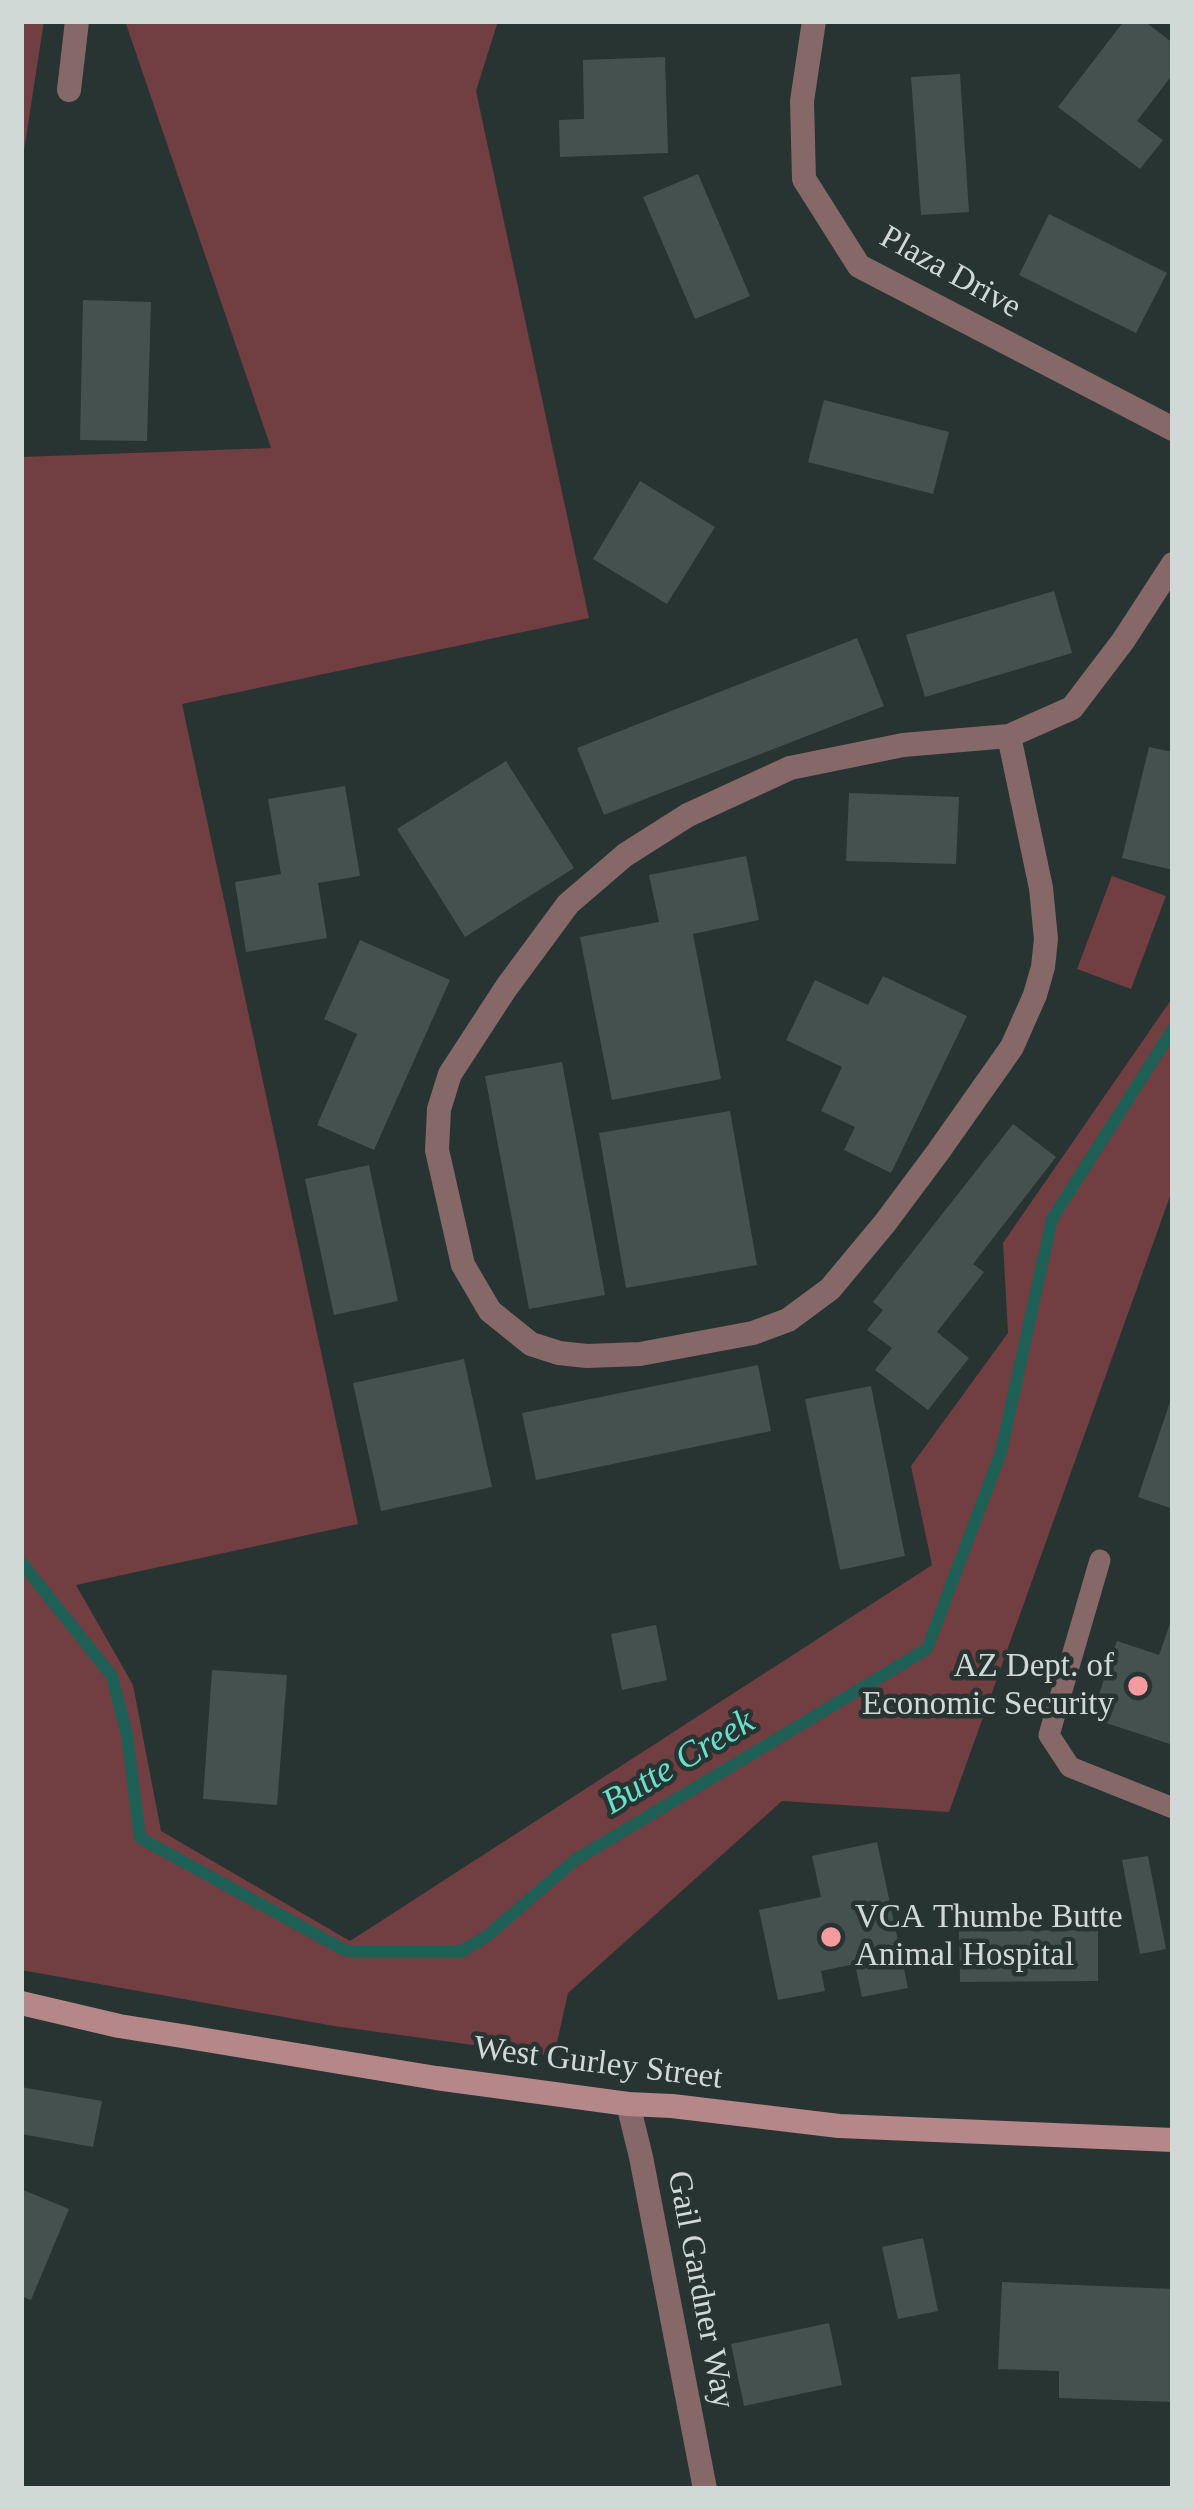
<!DOCTYPE html>
<style>
body{margin:0}
#map{position:relative;width:1194px;height:2510px;overflow:hidden;background:#283432;font-family:Georgia,serif}
canvas{display:block}
.frame{position:absolute;inset:0;border:24px solid #d1d9d7;pointer-events:none}
</style>
<div id="map">
<canvas width="1194" height="2510"></canvas>
<div class="frame"></div>
</div>
<script>
const g = document.querySelector('canvas').getContext('2d');
g.lineJoin = 'round';
function fill(path, color) { g.fillStyle = color; g.fill(path, 'evenodd'); }
function trace(path, color, width, dash) { g.strokeStyle = color; g.lineWidth = width; g.lineCap = dash ? 'butt' : 'round'; g.setLineDash(dash || []); g.stroke(path); }
function label(font, color, halo, rows, align = 'center') {
  g.font = font + ' Georgia,serif'; g.lineWidth = 9; g.setLineDash([]); g.textBaseline = 'middle'; g.strokeStyle = halo; g.fillStyle = color; for (const [text, x, y, turn = 0] of rows) {
    g.save(); g.translate(x, y); g.rotate((+turn || 0) * Math.PI / 180); g.textAlign = isNaN(turn) ? turn : align; if (halo) g.strokeText(text, 0, 0); g.fillText(text, 0, 0); g.restore();
  }
}
fill(new Path2D(`
 M21,21H44L21,170Z
 M125,21H498L476,91L589,618L182,704L358,1524L76,1585L133,1685L161,1831L350,1941L932,1565L911,1466L1008,1333L1003,1243L1173,997V1188L949,1812L782,1801L568,1993L554,2056L334,2026L21,1970V457L271,448Z
 M1112,876L1166,896L1131,989L1077,969Z`), '#713e41');
trace(new Path2D(`
 M21,1562L112,1676L127,1735L140,1838L346,1951H462L487,1936L575,1860L927,1649L1001,1452L1052,1219L1173,1029`), '#1f6056', 12);
fill(new Path2D(`
 M1124,21H1144L1173,43V74L1137,121L1163,140L1140,169L1058,107Z
 M665,57L668,153L560,157L559,120L584,119L583,60Z
 M960,74L969,212L921,215L911,77Z
 M698,174L750,296L695,319L643,197Z
 M1049,214L1167,273L1136,333L1019,275Z
 M83,300L151,302L147,441L80,440Z
 M824,400L949,432L933,494L808,462Z
 M640,481L715,527L667,604L593,559Z
 M1054,591L1072,653L925,697L906,635Z
 M857,638L884,706L604,815L577,748Z
 M1149,747L1173,752V870L1122,858Z
 M506,761L574,868L465,937L397,829Z
 M345,786L360,876L318,883L327,938L246,952L235,882L281,874L268,799Z
 M849,793L959,797L956,864L846,861Z
 M746,856L759,920L693,934L721,1079L612,1100L580,937L659,922L649,875Z
 M360,940L450,980L374,1150L317,1125L357,1034L324,1019Z
 M883,976L967,1016L891,1173L844,1150L855,1127L821,1111L842,1067L786,1040L815,980L868,1005Z
 M562,1062L605,1295L529,1309L485,1076Z
 M730,1111L757,1265L626,1288L599,1133Z
 M1013,1124L1056,1157L973,1264L984,1272L937,1332L969,1358L928,1410L875,1370L892,1348L867,1330L883,1310L873,1302Z
 M369,1165L398,1301L334,1315L305,1179Z
 M464,1359L492,1487L381,1511L353,1383Z
 M758,1365L771,1431L536,1480L522,1413Z
 M871,1386L905,1556L840,1570L805,1399Z
 M1172,1396H1173V1509L1138,1497Z
 M1173,1615V1745L1091,1718L1117,1641L1159,1655Z
 M656,1625L667,1680L622,1690L611,1634Z
 M212,1670L287,1675L277,1805L203,1799Z
 M877,1842L908,1988L862,1997L855,1964L821,1971L825,1991L778,2000L759,1910L821,1897L812,1856Z
 M1148,1856L1166,1949L1140,1954L1122,1860Z
 M1098,1930V1981L960,1982L959,1931Z
 M21,2087L102,2101L93,2147L21,2134Z
 M21,2189L69,2209L31,2300L21,2296Z
 M923,2238L938,2311L898,2319L882,2247Z
 M1002,2282L1173,2289V2402L1059,2398V2371L998,2369Z
 M829,2323L842,2385L744,2406L731,2344Z`), '#44514f');
trace(new Path2D(`
 M1100,1560L1049,1735L1070,1767L1173,1808`), '#866869', 21);
trace(new Path2D(`
 M814,21L802,101L804,179L859,266L1173,429
 M69,90L77,21
 M1009,736L1041,888L1046,939L1043,967L1035,995L1012,1047L938,1152L885,1223L830,1289L788,1320L753,1333L640,1354L587,1356L559,1353L531,1344L490,1311L463,1265L437,1150L439,1109L450,1074L506,988L568,904L625,855L688,815L790,768L903,745Z
 M1009,736L1072,708L1123,641L1173,564`), '#866869', 24);
trace(new Path2D(`
 M628,2104L641,2157L705,2489`), '#866869', 24);
trace(new Path2D(`
 M21,2003L119,2026L182,2036L436,2078L628,2104L672,2106L839,2126L1173,2140`), '#b58788', 24);
for (const [x, y, r, color] of [
 [1138,1686,12,"#f49b9f"],
 [831,1937,12,"#f49b9f"]
]) { const dot = new Path2D(); dot.arc(x, y, r, 0, 2 * Math.PI); g.fillStyle = color; g.fill(dot); trace(dot, '#283432', 4.5); }
label('33px', '#d1d9d7', '#283432', [
 ["Plaza Drive",950,273,29],
 ["West Gurley Street",598,2064,7],
 ["Gail Gardner Way",700,2290,79]
]);
label('33px', '#d1d9d7', '#283432', [
 ["AZ Dept. of",1114,1667],
 ["Economic Security",1114,1705],
 ["VCA Thumbe Butte",855,1918,"left"],
 ["Animal Hospital",855,1956,"left"]
], 'right');
label('italic 36px', '#67e1ce', '#283432', [
 ["Butte Creek",679,1763,-31]
]);
</script>
